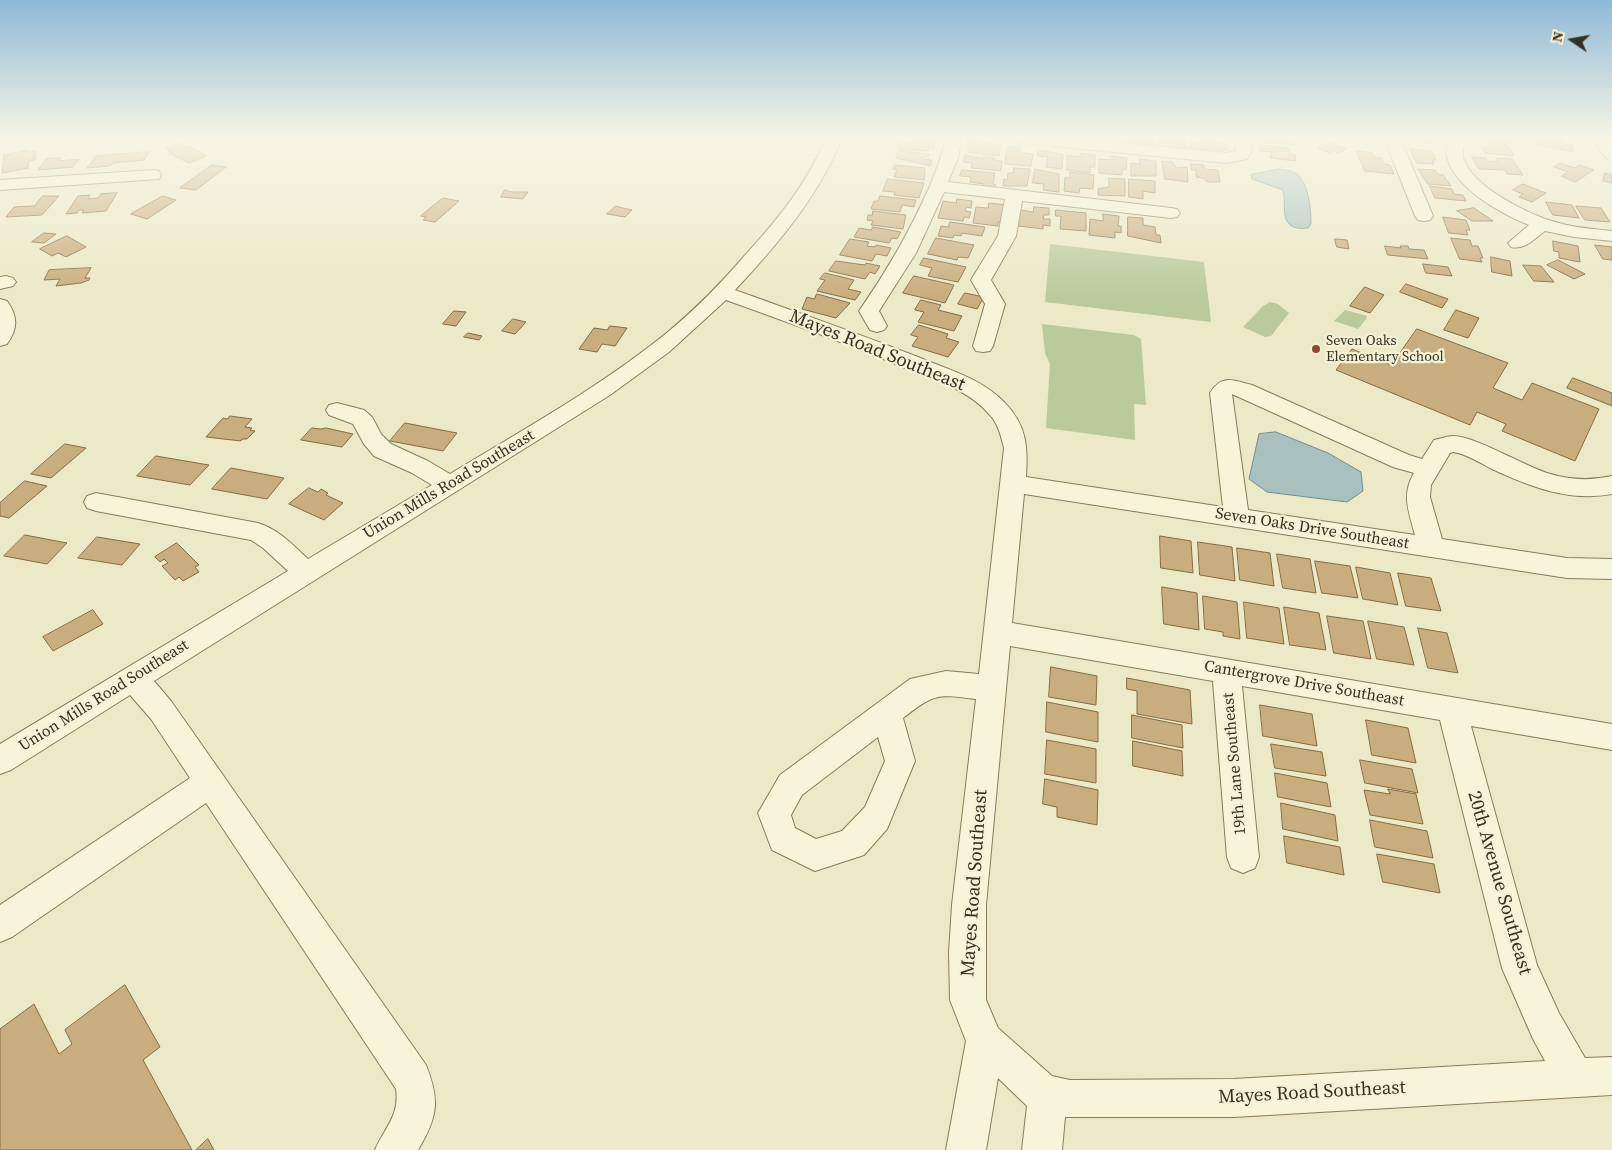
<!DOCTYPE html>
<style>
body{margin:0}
#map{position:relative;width:1612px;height:1150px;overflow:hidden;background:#ece9c6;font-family:"Source Serif 4",serif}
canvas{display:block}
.north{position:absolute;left:1547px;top:15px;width:50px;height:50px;-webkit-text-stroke:4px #f4f2d6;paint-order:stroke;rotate:282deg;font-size:14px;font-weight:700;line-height:20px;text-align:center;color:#383020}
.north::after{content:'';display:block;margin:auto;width:18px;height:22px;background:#383020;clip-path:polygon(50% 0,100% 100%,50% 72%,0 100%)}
</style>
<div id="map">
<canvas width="1612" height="1150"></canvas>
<div class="north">N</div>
</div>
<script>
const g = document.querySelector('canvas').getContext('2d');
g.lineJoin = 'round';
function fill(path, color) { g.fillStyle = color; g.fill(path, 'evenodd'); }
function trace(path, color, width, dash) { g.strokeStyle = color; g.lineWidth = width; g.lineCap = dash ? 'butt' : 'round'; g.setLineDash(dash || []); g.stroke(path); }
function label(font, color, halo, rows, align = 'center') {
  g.font = font + ' "Source Serif 4",serif'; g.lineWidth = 4.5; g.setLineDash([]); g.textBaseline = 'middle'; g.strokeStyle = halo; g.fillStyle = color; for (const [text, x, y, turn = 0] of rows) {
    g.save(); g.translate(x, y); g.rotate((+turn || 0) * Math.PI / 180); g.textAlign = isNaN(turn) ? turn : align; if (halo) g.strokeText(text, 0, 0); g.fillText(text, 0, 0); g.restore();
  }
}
fill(new Path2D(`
 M1050,244L1204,262L1211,322L1045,302Z
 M1270,302L1278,304L1289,313L1271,336L1265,337L1243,327L1263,306Z
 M1345,310L1367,316L1366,319L1358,329L1334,321Z
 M1042,324L1134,335L1141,339L1146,405L1134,404L1135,440L1046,428L1050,364L1045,353Z`), '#baca9b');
const water = new Path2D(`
 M1278,169C1284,170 1292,170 1297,174C1309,184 1311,210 1311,224L1308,228C1277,232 1287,206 1283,190L1252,179L1251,175Z
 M1276,432L1328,453L1361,472L1363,491L1347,502L1267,492L1249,479L1259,434Z`);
fill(water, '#a8c0be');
trace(water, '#6f8e8d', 1);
const building = new Path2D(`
 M1130,138H1149L1150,140H1154V146L1130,142Z
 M1158,138H1185L1187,149L1171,148V144L1159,143Z
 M1267,138H1293L1295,145L1265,142V139Z
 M1409,138H1428L1431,143L1410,141Z
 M1484,138H1511L1514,144L1486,141Z
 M1544,138H1561V143L1573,145V152L1537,144V139L1544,141Z
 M923,139L936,140L934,148L929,147L928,151L898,149L900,142L912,143V141L923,142Z
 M969,140L1001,145L999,156L968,152L969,148L973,149V146H967Z
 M1201,140L1227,143L1228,150L1222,149L1223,156L1191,152L1190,142L1201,143Z
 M1328,142L1346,149L1339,153L1333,151L1330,153L1318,148Z
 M179,143L192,148L206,156L189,163L169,153L172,152L166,149Z
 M1487,143L1508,145L1514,156L1485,153L1481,147H1490Z
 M1260,145L1289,148L1290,154H1295L1296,161L1270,158L1272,152L1261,151Z
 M1008,146L1020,147L1019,152L1033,154L1031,166L1005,164Z
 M1410,149L1432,151L1436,160H1432L1434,164L1417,163Z
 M1038,150L1063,154L1062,169L1046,167L1048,157L1038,156Z
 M27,151L26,153L36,151L35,160L29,161L28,168L2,173L4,155Z
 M899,151L929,154L928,157H923L922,159L932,160L930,166L896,158Z
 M1357,151L1373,153L1375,158H1381L1384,164L1390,165L1394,174L1365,171Z
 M149,152L144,160L113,163L110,166L87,168L96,156Z
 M1081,153L1095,155V167H1090V173L1067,170V155L1081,157Z
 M965,155L984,159V156L995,158L994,160L1002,161L1001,171L971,168L972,163L964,162Z
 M1112,156L1127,158L1126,170L1122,169V175L1099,173V159L1112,160Z
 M1472,157L1486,158L1488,161L1498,162L1496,158L1512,159L1523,175L1507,174L1505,170L1479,169Z
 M61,158L59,161L79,159L73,167L38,170L46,159Z
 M1139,159L1156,161V176H1131V163L1140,164Z
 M1162,161L1173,162L1176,168L1187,167L1188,182L1165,179Z
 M1561,163L1574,168L1580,165L1594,170L1575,182L1561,176L1568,172L1554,167Z
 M1191,164L1204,165V169L1218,170L1220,182H1208L1203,178L1196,177V170H1192Z
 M212,165L226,167L196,190L180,188Z
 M895,165L925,168L924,180L894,177L897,170L893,169Z
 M1014,168L1030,169L1027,186H1003L1004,179L1007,180L1008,173H1013Z
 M1035,169L1059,174V192L1043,190L1044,184L1033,183Z
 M1418,169L1435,170L1438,174L1443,175L1451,186L1428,184Z
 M962,170L995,173L993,184L996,185L995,188L983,187L984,184L970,182L971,177L960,176Z
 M1070,172L1094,175L1093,189L1080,188L1079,193L1064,191L1065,177L1070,178Z
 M1605,173L1612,175V183L1603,181Z
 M1109,178L1125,179V196L1098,195V189L1109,187Z
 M888,179L924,183L919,198L894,195L895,192L883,191Z
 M1129,179L1155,181V193L1143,191V199L1129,197Z
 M1523,184L1546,193L1532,202L1519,197L1523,194L1513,190Z
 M1430,186L1452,189L1454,194L1463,195L1466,201L1435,198Z
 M505,190L512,192H528L523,199L501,197Z
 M117,193L106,211L82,213L84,210H79L77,213L66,214L78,196L90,195L88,199L98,198L101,194Z
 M43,196H59L42,215L6,217L14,207L34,206Z
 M163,196L176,200L147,219L131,214Z
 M880,196L916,200L914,207L902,205L900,212L871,209L874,201H878Z
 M443,198L459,201L435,222L423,220L426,217L421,216Z
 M957,199L972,201L971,208L966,207L965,211L971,212L969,218L964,217L963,221L938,218L943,201L956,203Z
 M1546,202L1572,205L1579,218L1553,215Z
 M989,203L1006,205L1004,222H998V226L973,223L976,207L988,208Z
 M616,206L623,208L632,210L625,217L607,214Z
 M1576,206L1601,208L1610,222L1585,220Z
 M1034,207L1049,208V215H1044L1043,219H1050V226L1043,225V229L1018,226L1020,210L1033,212Z
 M1474,208L1493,221H1472L1457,211Z
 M1056,210L1086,213V231L1060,229L1061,216H1056Z
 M873,211L906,215L903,229L871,225L873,221L867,220L868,215H872Z
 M1103,214L1119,216L1118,226H1121V233L1115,232V238L1089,235L1090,219L1103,221Z
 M1128,217L1143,218V225L1155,227L1156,235H1160L1161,243L1128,236Z
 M1443,217L1466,220L1470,230H1466L1468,235L1449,233Z
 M950,222L985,227L982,236L962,233L961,236L954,235L953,238L938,236L941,226L948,227Z
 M873,227L901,232L897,239L892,238L889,243L854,237L859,228L871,230Z
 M44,233L56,234L44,243L32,242Z
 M67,236L86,247L66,257L58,253L52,256L40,249Z
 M936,238L974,245L968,258L958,257L957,260L928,254Z
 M1451,238L1470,240L1472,246H1478L1483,258H1480L1482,262L1460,259Z
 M850,239L869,242L867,246L875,247L876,245L891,248L887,256L876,254L872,261L840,255Z
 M1335,239L1347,240L1349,249L1337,247Z
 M1553,241L1578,246L1580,262L1559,258V252L1554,251Z
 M1595,245L1612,247V260L1603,259Z
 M1385,246L1401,248L1400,246H1408L1409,249L1424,250L1428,259L1388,255Z
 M1491,257L1510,261L1512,276L1492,272Z
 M924,258L966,267L958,282L928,276L932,268L920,265Z
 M1558,260L1585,274L1574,279L1547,265Z
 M836,261L865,265L866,263L880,266L875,274L870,272L865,279L829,271Z
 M1423,264L1448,267L1452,276L1426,273Z
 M1523,265L1541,266L1554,282L1534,281Z
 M91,268L85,278H90L89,280L81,283L56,286L60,279L44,280L49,270Z
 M825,273L854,280L848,289L861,292L855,300L817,291L825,280L820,279Z
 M914,276L954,285L945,303L903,293Z
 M1406,284L1448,299L1442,308L1400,292Z
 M1365,287L1384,295L1370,313L1350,306Z
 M965,293L984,297L977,309L958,304Z
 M817,294L850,303L836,318L802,309L807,297L814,299Z
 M921,300L941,305L938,310L962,316L954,331L918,322L924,312L915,310Z
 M1456,310L1479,318L1468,338L1444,330Z
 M454,311L466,312L456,326L443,324Z
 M513,319L526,322L515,334L502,331Z
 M919,325L948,334L946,338L959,342L948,357L912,346L918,337L911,335Z
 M610,326L627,328L615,346L602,344L597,352L579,349L594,328L607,330Z
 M1417,329L1508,363L1493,388L1522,400L1532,383L1599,409L1575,461L1502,431L1506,424L1477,412L1470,425L1336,370L1352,349L1391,365Z
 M468,333L482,336L479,340L464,337Z
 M1573,378L1612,393V406L1567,388Z
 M230,416L252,419L245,427L252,428L250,430L255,431L247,439H242L241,441L206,437L223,418L227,419Z
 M405,423L457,433L443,451L390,441Z
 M312,428L321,429L326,428L353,434L342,447L301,440Z
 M65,444L86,448L51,478L31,474Z
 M156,456L209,465L190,485L137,476Z
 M231,468L284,478L267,499L212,489Z
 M25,481L47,486L9,518L0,516V503Z
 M309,488L318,492L321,489L328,493L326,495L343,503L324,520L289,504Z
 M25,535L67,543L47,564L4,556Z
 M1160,536L1191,541L1193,573L1161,568Z
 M97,537L140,544L122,565L78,558Z
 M1198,542L1232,547L1235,581L1200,575Z
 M177,543L199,565L195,567L199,572L183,581L179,577L175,580L162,566L168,563L164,559L160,562L155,557Z
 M1237,548L1270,553L1274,586L1240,580Z
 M1277,554L1310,559L1316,593L1283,588Z
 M1315,561L1350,566L1358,598L1322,593Z
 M1356,567L1390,573L1398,605L1363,599Z
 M1398,573L1431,578L1441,611L1406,606Z
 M1162,587L1197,593L1199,630L1164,624Z
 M1203,596L1237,602L1240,639L1223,636V632L1205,629Z
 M1244,602L1279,608L1284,644L1247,638Z
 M1284,607L1319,613L1326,650L1290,645Z
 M93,610L103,624L53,651L43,637Z
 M1327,616L1363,621L1371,659L1334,653Z
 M1368,621L1404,627L1414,665L1377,659Z
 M1418,628L1447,633L1458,673L1428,668Z
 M1051,667L1097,676L1096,705L1049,697Z
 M1127,678L1190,690L1192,724L1137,714V691L1127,689Z
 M1047,702L1098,712V742L1046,732Z
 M1260,705L1312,714L1317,746L1263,736Z
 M1132,715L1182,725L1183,748L1132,738Z
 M1366,720L1408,728L1416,763L1372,755Z
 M1047,740L1096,749V783L1045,774Z
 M1133,741L1182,751L1183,776L1133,766Z
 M1271,744L1322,752L1326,776L1275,768Z
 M1360,760L1412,769L1418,793L1365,783Z
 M1275,773L1327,783L1331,807L1278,797Z
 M1045,779L1098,790L1097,825L1057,817V807L1043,804Z
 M1388,789L1416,794L1423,824L1370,815L1364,790L1390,794Z
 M1281,803L1335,815L1338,841L1283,829Z
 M1370,820L1427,831L1433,858L1375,847Z
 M1284,836L1340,847L1344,875L1287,863Z
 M1377,854L1434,864L1440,893L1383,882Z
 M125,985L160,1047L143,1060L192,1150H0V1029L34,1004L59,1054L72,1044L65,1030Z
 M208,1139L214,1150H196Z`);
fill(building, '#c8ad7e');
trace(building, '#856b44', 1);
const minor = new Path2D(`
 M826,138H842C819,196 777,245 735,290C796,312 857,333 918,357C947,369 983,379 1005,403C1027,426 1028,447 1026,477L1223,507L1210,393C1222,374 1232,380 1252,385L1409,455L1422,459L1434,440C1440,439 1447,436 1453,436C1475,436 1522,465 1547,473C1569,480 1589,481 1612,476V494C1569,502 1531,487 1492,469C1480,463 1467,454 1453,452L1450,453L1431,485L1430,497L1442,539L1567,558L1612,559V579L1567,578L1024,494L1012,623L1612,724V750L1471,726L1537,965L1559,1013L1585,1058L1612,1057V1095L1234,1117H1065L1062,1150H1022L1027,1106L998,1078L986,1150H946L966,1041L950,1000L949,953L952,905L976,699C937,694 935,693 903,718L915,761L887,829L864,855L815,871L772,850L758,813L780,775L910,679L946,671L979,674L1004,448C1001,436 998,423 989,414C968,389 932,379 903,367C845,343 785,321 726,300L669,352L610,395L154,681L171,701L426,1065C440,1100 438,1117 418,1150H375C385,1127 400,1115 396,1089L206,803L12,937L0,942V905L190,778L151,719L130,695L11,770L0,774V744L288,571L263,548L251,540L96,511L87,508L84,502L87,496L96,493L258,523C278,529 293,545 308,559L432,485L412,473L374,456L364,444L353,424L329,415L326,410L329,405L337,403L364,410L372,417L381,434L391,444L428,461L450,474C524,429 602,386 669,331C698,307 723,281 747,253C779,218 808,182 826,138ZM1232,394L1393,467L1414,473C1401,495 1409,512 1415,535L1248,510ZM1010,646L1213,681L1227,857L1231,868L1243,873L1255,868L1259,857L1242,686L1440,720L1502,968L1533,1039L1545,1061L1234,1079L1070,1080L1052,1076L998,1028L986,1000V905ZM878,737L885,761L865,807L842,831L816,839L795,828L791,815L802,795Z
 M945,138H961L958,158L948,182L1171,208L1177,209L1180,213L1177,217L1171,218L1022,201L1016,236L991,280L1005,304L993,346L990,351L983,352L976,351L973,346L985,304L971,280L998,236L1005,199L944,192L916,253L879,311L887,326L884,330L877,332L870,330L859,311C887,271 910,231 930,186C936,170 943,155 945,138Z
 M1013,138H1070L1227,153L1236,151L1234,138H1250L1252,151L1247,159L1227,163L1021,143L1015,141Z
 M1384,138H1400L1433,216L1430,220L1424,221L1418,220L1415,216Z
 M1449,138H1465C1464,144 1462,151 1463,157C1471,187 1531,216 1559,223C1576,228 1594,229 1612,231V241L1574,237L1545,231C1534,239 1525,250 1511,247L1508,243L1529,225C1502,214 1455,189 1447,157C1445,151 1448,144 1449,138Z
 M1591,138H1607L1612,144V160L1606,158Z
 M153,170L159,171L161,175L159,179L0,190V180Z
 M6,276L13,278L16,282L13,286L0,289V277Z
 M0,299L7,301C18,316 18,329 7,344L0,346Z`);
trace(minor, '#877c5d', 2);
fill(minor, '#f7f5d9');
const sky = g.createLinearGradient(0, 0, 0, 299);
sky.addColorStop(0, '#8eb9d7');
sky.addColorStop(0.46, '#f6f5e5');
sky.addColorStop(1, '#f6f5e500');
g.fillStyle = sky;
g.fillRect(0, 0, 1612, 299);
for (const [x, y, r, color] of [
 [1316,349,5,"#924430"]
]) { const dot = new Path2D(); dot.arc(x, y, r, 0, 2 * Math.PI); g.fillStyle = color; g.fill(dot); trace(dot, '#f4f2d6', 2); }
label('14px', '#383020', '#f4f2d6', [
 ["Seven Oaks",1326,341],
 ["Elementary School",1326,357]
], 'left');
label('16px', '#383020', '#f4f2d6', [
 ["Union Mills Road Southeast",449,485,-31],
 ["Seven Oaks Drive Southeast",1312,529,9],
 ["Cantergrove Drive Southeast",1304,684,10],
 ["Union Mills Road Southeast",104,696,-32],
 ["19th Lane Southeast",1235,764,-95]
]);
label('19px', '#383020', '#f4f2d6', [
 ["Mayes Road Southeast",877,351,22],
 ["Mayes Road Southeast",975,883,-86],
 ["20th Avenue Southeast",1499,883,74],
 ["Mayes Road Southeast",1312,1093,-3]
]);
</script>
